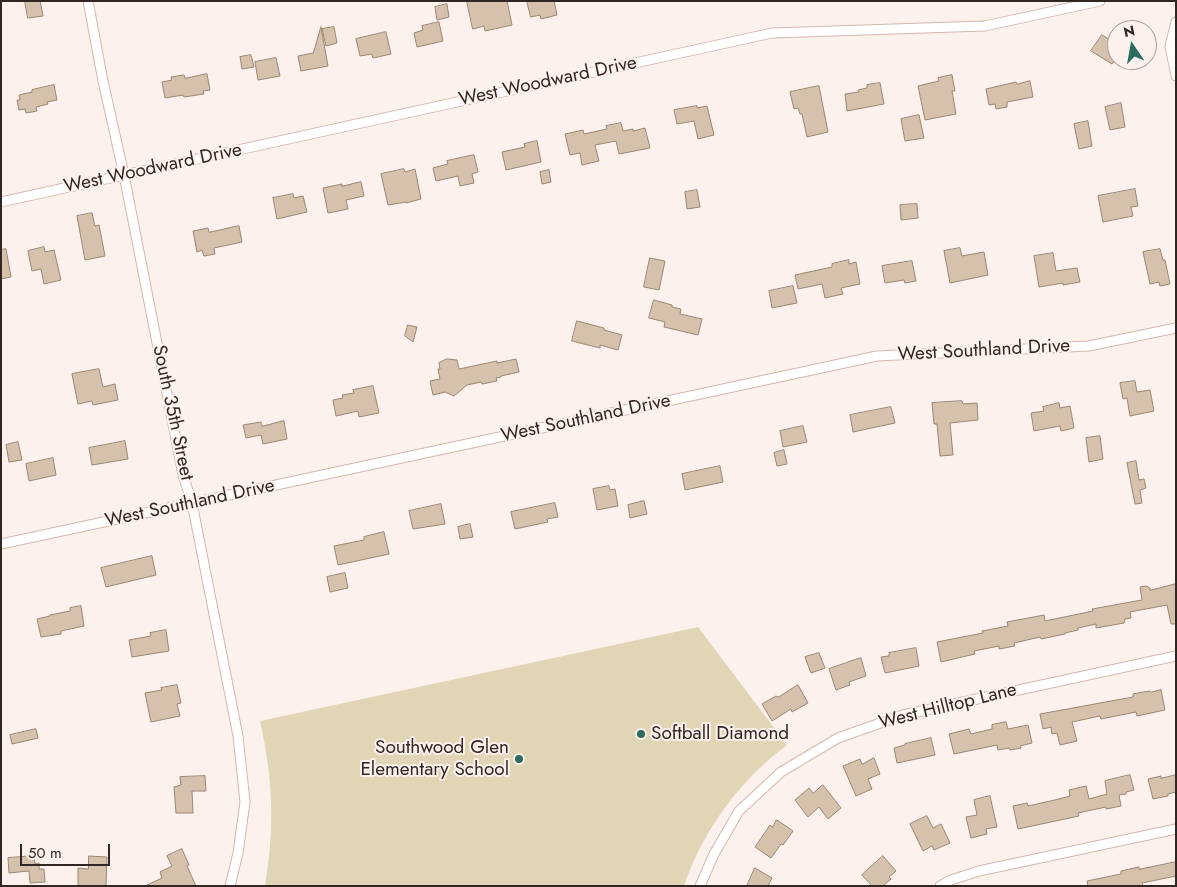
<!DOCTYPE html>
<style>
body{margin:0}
#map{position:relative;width:1177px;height:887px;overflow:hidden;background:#fdf1ed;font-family:Jost,sans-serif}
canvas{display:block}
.frame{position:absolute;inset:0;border:2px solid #312622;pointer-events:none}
.north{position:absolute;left:1107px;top:20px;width:50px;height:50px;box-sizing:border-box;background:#fdf1ed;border:1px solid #aba09c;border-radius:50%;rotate:348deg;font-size:14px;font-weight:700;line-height:20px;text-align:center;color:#312622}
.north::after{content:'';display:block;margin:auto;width:18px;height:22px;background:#2a6c5d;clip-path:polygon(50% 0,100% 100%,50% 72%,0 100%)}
.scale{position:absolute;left:20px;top:844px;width:90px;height:22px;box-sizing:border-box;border:2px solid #312622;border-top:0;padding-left:6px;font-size:15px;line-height:18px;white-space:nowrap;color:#312622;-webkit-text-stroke:4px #fdf1ed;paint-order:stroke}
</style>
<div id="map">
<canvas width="1177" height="887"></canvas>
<div class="frame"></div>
<div class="north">N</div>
<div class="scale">50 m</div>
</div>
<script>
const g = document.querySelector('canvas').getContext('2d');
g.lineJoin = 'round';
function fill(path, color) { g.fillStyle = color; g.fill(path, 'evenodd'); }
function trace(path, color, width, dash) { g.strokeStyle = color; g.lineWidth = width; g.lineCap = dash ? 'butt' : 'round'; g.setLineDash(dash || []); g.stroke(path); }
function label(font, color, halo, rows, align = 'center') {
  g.font = font + ' Jost,sans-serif'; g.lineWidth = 4; g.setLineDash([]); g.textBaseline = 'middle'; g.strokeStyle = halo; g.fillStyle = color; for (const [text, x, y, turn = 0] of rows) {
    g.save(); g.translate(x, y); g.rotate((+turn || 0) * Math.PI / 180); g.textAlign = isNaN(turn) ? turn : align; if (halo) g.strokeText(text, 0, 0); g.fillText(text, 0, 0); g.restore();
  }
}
fill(new Path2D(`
 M698,627L787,745C740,780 703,830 684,886H265C275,826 273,780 260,721Z`), '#e0d5b5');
const building = new Path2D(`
 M25,1H40L43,16L28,18Z
 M467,1H507L512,25L485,31L484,26L473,29Z
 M527,1H554L557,15L541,19L540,15L531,17Z
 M447,4L449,17L437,20L435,7Z
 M439,22L443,41L417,47L414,33L423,30L422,26Z
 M321,27L328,66L301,71L298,56L313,53Z
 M334,27L337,43L326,46L322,29Z
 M386,32L391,54L373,58L372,54L360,56L356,39Z
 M1102,35L1117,44V57L1112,64L1091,51Z
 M251,55L254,67L242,69L240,57Z
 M276,58L280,76L258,80L255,62Z
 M207,74L210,90L203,91L204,94L184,97L183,95L165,98L162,82L172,80L171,77L184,75L185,78Z
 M952,75L955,91H952L956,114L925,120L918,86L939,81L938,78Z
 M1030,81L1033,97L1007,102V107L996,109L995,104L989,105L986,89L1016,82L1017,84Z
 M880,83L884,104L847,111L845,94L859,92L858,90L867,88V85Z
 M54,85L57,100L47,102L48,104L36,107L37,111L26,113L25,109L19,110L17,100H20L19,95L32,92V90Z
 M819,86L828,132L807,137L802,114H800L798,108L794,109L790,92Z
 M1121,103L1125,127L1110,130L1105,107Z
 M697,106V108L707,106L714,135L698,139L694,121L677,124L674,110Z
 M919,115L924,138L905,141L901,119Z
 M1088,121L1092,146L1079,149L1074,124Z
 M621,123L623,131L633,129V131L645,128L650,148L619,154L616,141L595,145L599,161L582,165L580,153L570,155L565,134L583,130L584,134L607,129L606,126Z
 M537,141L541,162L506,170L502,152L525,147L524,144Z
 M474,155L478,172L472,174L474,183L460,186L458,176L436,181L433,168L448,164L447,161Z
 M404,169L405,172L415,169L421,199L406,203V202L388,205L381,174Z
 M549,170L551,182L542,184L540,172Z
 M361,182L364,196L346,200L348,209L328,213L323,188L342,184V186Z
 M1135,189L1138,206L1131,207L1133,216L1103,222L1098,196Z
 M697,190L700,207L687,209L685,192Z
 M293,194L294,198L303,196L307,212L277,219L273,198Z
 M917,204L918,218L901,220L900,205Z
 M92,213L95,226L99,225L105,256L85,260L77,216Z
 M239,226L242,242L214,248L215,254L204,256L202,250L197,252L193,231L208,228L209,232Z
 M44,247L45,252L54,250L61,280L44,284L41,269L32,271L28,251Z
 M960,248L962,256L984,252L988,275L950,283L944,251Z
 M6,249L11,277L1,279V250Z
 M1160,249L1163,260H1165L1170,284L1160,286L1159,282L1150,284L1143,252Z
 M1053,253L1056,271L1077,268L1080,282L1063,285V283L1039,287L1034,256Z
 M650,258L665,261L659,290L644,287Z
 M849,260V264L856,262L860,284L841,288L843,294L825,298L822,284L798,289L795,275L832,267V264Z
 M912,261L916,281L905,283L904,280L885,283L882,266Z
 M793,286L797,303L772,308L769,291Z
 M654,300L672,305V307L681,309L680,314L702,319L698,335L664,327L665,322L649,318Z
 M577,321L604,328V330L622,335L618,350L600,345V348L572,341Z
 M408,325L417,327L413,342L405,336Z
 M447,359L457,360L459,369L497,361V363L516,359L519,372L501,376V377L496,378L497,381L482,384L481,382L467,385L454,396L445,392L433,395L430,381L440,379L438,369H440L439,363Z
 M99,369L103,387L115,384L118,400L93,405L92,401L78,404L72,374Z
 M1135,381L1137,392L1150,390L1154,411L1130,416L1127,398L1123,399L1120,383Z
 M373,386L379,413L359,417L358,411L336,416L333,400L343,398L342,395L354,393L353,390Z
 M962,401L963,404L977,403L978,420L950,423L953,455L940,456L937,424H934L932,403Z
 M1059,403L1060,408L1070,406L1074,428L1061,431L1060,426L1034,431L1031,413L1044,411L1043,407Z
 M891,407L895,423L853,432L850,415Z
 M284,421L287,439L263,444L261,435L246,438L243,425L261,422L262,426Z
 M803,426L807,442L783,447L780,431Z
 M1100,436L1103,459L1089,462L1086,438Z
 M125,441L128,459L92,465L89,448Z
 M18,442L22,460L9,462L6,445Z
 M784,450L787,464L777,466L774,453Z
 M53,458L56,475L29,481L26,464Z
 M1136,461L1139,480L1144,479L1146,488L1140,490L1142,503L1135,504L1127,463Z
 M720,466L723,482L685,490L682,474Z
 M609,486L610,490L615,489L618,506L597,510L593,489Z
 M644,501L647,514L630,518L628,505Z
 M555,503L558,517L547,519L548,522L515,529L511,512Z
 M441,504L445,524L413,529L409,511Z
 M470,524L473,537L460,539L458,527Z
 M384,532L389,554L338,565L334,546L364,540V537Z
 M152,556L156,575L106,587L101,568Z
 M345,573L348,588L330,592L327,577Z
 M1176,584V624H1171L1167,605L1130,612L1131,618L1125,619L1124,623L1096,628V624L1078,628V630L1065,633V634L1041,639L1040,637L1014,643L1015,646L999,649V646L974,651L975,654L941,662L937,642L983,633L982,631L1008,626L1007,622L1044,615L1045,621L1093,611L1092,609L1142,600L1140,587L1146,586L1150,588V590Z
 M81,606L84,626L61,631V634L41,637L37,619L50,616V615L70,611V608Z
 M166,630L169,651L132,657L129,640L151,636L150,633Z
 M916,648L919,666L885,673L881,657L889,656V653Z
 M819,653L825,668L811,673L805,657Z
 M861,658L866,676L849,682L850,685L836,690L829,669Z
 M177,685L181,703L177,704L180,716L151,722L145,693L162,690L161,688Z
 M798,685L808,703L792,712L791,709L772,721L762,704L776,696L778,697Z
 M1161,690L1165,710L1137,716L1136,712L1101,719L1100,716L1072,722L1077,741L1060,745L1057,733L1052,734L1051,727L1043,729L1040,714L1133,697V694L1143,692L1150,691L1151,692Z
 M1006,722L1008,729L1028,725L1032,743L1020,746L1021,748L1010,750L1009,748L998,750L997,745L954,754L949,734L969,729L971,734L992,729V725Z
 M36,729L38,738L12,744L10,735Z
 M931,738L935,755L897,763L894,748L905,745V744Z
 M874,758L880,774L868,779L872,789L856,796L843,766L860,759L862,764Z
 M1130,775L1134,790L1126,792V794L1119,795L1121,806L1106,809V807L1078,813L1079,816L1018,829L1013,806L1027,803L1028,806L1059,799L1070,796L1069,790L1086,786L1089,799L1107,794L1105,781Z
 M1176,775V792L1168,794V796L1153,799L1148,779L1161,776V778Z
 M205,776L206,791H192L193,813H176L174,787L181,785L180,777Z
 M823,785L841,808L828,819L819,807L808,817L795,800L809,788L813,793Z
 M990,796L997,827L986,829L987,834L971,838L966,817L977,815L974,800Z
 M927,816L933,828L941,824L950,843L934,850L932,846L923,851L910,824Z
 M777,820L793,831L783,845L781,844L771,858L755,847L770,825L772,827Z
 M182,849L189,865L187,866L196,886H145L162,878L160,872L172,866L167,856Z
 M34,856L35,864L39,863V869H44L45,882L30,883L29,871L9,873L8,858Z
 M89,856L107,857L106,886H78V868L88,869Z
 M883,856L896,871L889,877L891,879L883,886H872L862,875Z
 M1176,862V876L1142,883L1143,886H1088L1087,881L1121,874V871L1139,867V869Z
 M755,868L772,878L768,886H747Z`);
fill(building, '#d6c1ad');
trace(building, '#9a8673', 1);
const minor = new Path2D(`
 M88,1L103,81L124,175L183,475L192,503L238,736L245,802L238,853L230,886
 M1176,22L1170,46L1176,76
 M1,202L772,33L985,26L1100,1
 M1,544L877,356L1089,346L1176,328
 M700,886L714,854L739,811L781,772L838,738L903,715L1176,656
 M940,886L951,880L979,871L1176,829`);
trace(minor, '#d4b7ae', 11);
trace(minor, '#fff', 9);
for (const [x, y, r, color] of [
 [641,734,5,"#2a6c5d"],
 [519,759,5,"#2a6c5d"]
]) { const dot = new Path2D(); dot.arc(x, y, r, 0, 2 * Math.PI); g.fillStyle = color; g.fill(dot); trace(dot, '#fdf1ed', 2); }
label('19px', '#312622', '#fdf1ed', [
 ["West Woodward Drive",548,82,-12],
 ["West Woodward Drive",153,169,-12],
 ["West Southland Drive",984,351,-3],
 ["South 35th Street",172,413,78],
 ["West Southland Drive",586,419,-12],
 ["West Southland Drive",190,504,-12],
 ["West Hilltop Lane",948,707,-14]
]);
label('19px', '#312622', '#fdf1ed', [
 ["Softball Diamond",651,734],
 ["Southwood Glen",509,748,"right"],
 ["Elementary School",509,770,"right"]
], 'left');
</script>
